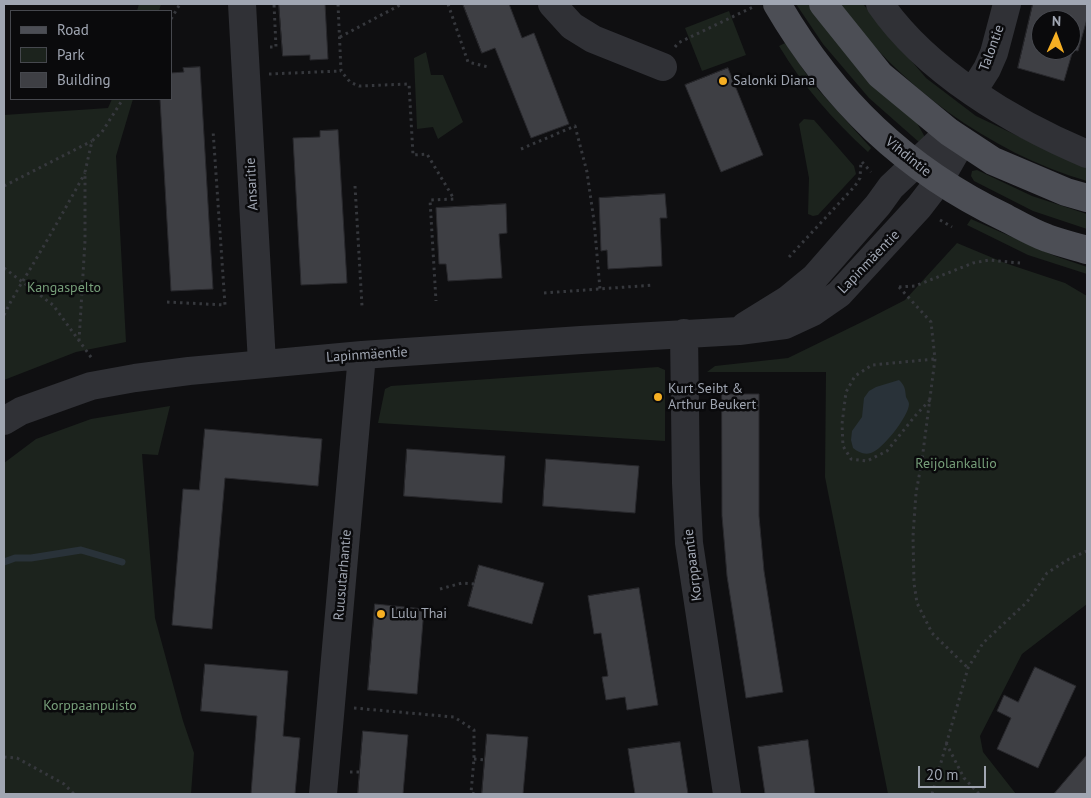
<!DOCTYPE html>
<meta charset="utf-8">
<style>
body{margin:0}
#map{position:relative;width:1091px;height:798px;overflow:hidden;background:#0f0f11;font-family:"PT Sans",sans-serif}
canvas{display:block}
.frame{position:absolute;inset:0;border:5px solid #a0a6b2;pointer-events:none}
.legend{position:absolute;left:10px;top:10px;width:162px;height:90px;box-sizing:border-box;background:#0a0a0c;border:1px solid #46484e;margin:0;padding:6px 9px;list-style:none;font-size:15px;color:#a0a6b2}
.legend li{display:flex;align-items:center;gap:10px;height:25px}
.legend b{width:25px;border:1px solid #46484e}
.north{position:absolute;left:1031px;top:10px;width:50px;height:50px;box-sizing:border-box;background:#0a0a0c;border:1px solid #46484e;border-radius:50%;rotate:2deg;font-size:14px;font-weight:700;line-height:20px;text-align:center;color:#a0a6b2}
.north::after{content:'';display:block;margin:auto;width:18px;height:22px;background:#f6af23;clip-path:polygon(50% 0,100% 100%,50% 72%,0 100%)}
.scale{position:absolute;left:918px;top:766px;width:68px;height:22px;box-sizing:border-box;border:2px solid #a0a6b2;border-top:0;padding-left:6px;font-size:15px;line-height:18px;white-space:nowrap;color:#a0a6b2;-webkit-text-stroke:4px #0a0a0c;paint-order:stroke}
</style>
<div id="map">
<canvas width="1091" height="798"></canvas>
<div class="frame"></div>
<ul class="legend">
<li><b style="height:6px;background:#4c4e55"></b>Road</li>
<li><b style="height:14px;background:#1c231d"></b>Park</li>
<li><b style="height:14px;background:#3e3f44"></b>Building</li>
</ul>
<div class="north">N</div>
<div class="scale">20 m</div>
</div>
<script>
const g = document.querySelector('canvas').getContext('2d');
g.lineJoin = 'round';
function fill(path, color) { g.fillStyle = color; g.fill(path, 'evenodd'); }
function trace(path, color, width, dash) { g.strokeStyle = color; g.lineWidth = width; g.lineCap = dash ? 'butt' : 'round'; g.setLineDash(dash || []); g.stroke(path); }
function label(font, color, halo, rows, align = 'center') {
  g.font = font + ' "PT Sans",sans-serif'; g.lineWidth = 5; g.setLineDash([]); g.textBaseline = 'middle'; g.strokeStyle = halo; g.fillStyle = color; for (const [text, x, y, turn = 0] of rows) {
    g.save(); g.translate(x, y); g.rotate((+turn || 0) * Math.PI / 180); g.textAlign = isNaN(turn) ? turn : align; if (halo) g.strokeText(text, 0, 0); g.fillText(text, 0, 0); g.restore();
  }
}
fill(new Path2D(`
 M139,4H161L159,11H137Z
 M796,4H810L841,44L913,116L926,139L920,143L869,98L823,44Z
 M839,4H863L926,78L976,116L1045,149L1087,162V181C988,152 900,86 839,4Z
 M729,11L746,55L702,71L685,28Z
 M785,43L814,85L871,148L868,152C833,120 803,86 779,46Z
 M426,52L431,75H443L463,122L438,139L433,127L417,129L414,58Z
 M112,99H133L116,156L126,342L76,352L4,380V115L108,108Z
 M804,119L814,120L854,166L856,174L818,215L813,216L808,214L809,178L799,124Z
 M977,170L1032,196L1087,214V229L1033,211L974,181L971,176L972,171Z
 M971,219L1055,256L1087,267V274L1028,255L967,225Z
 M957,243L1005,263L1065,283L1087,296V604L1022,654L980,736L983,752L1016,794H888L825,477L826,372H707L715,366L788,358L868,319L905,300Z
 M658,367L665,370V441L378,423L385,389L391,386Z
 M170,406L158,455L142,454L155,618L183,721L194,753L191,794H4V463L36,439L91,419Z`), '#1c231d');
fill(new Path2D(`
 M899,380C905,386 905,388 906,397C907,399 909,402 909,404C909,416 882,450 871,453C864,455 858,452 853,448L851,440L852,431L862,417L864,398L869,391L876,387Z`), '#293239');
trace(new Path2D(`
 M4,562L15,558H31L81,550L122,562`), '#293239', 7);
const building = new Path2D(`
 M279,4H325L328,59L310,60V55L283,56Z
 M463,4H509L522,38L534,33L569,124L531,138L495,48L482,53Z
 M1033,4H1087V19L1078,51L1073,50L1064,81L1018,68ZM1041,20H1071V50H1041Z
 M200,67L213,289L171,291L160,99H171V73L184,72L183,68Z
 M728,68L763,155L721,172L685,85Z
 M338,130L347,283L301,285L293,138L320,137V131Z
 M665,194L667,218H660L662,266L608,269L607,250L601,251L599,198Z
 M506,204L507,233L499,234L502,278L448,281L446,264H439L436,208Z
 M722,394H759V516L764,571L783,692L746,698L727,576L724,539L722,516Z
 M205,429L322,439L318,486L225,478L212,629L172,625L183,489L199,490Z
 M407,449L505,456L502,503L404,496Z
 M546,459L639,466L635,513L543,506Z
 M479,565L544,583L532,624L468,606Z
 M639,588L658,705L627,710L625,697L606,700L602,677L608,676L601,633L594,634L588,596Z
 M375,604L424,609L417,694L368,690Z
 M205,664L288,671L283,736L300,738L295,794H251L257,716L201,711Z
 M1035,667L1076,686L1038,768L997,749L1011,718L997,711L1004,695L1018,702Z
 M363,731L408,735L403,794H358Z
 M487,734L528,737L523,794H482Z
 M808,740L815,794H765L758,747Z
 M680,742L688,794H635L628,749Z
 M1087,755V794H1054Z`);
fill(building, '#3e3f44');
trace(building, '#29292d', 1);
trace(new Path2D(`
 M338,4L341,71L350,82L359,86L409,84L413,155L427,154L454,199L430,200L436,301
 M448,4L468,62L488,67
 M171,19L180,4
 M340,37L402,4
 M270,47H276L274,4
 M675,47L678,43L753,7
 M269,74L341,71
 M521,149L575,126L587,172L594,221L600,289
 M862,162L871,172
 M4,186L92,141
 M355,186L362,306
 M940,220L952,227
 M789,257L855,186L860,178L861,162
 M4,268L53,305L93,360
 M899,287L931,322L935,359L922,460L916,493L913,536L914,583L917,603L932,633L968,668
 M899,287L915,286L973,263L989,260L1020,263
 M544,293L654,285
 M167,302L225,305L213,130
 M4,315C14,294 27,275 39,254C55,227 70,200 85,173
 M79,341L85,241V172L92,141L102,132L123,99
 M930,400L915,416L887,451L867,461L851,459L843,446L842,424L846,392L855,376L872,365L935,359
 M440,589L462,583L474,584
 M354,708L454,717L474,730V759L471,793L475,794
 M946,743L964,778L979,794
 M4,757L17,758L64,784L74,794
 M474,759L485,760
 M350,772H359
 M932,794L968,668L983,643L1027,602L1047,573L1069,559L1087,551`), '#36383d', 3, [2.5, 4]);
trace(new Path2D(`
 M242,4L262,363
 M552,4L572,26L593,39L663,67
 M880,4C926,71 1013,123 1087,154
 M973,91L987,69L994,53L1007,4
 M745,326L787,300L815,277L878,205L891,187L949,132
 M684,333L686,483L689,543L727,794
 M4,421L21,411L91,386L135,378L189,371L362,355L581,340L739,331L785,325L813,312L839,294L919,207L939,181L962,141
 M323,794L362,355`), '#303136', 28);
trace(new Path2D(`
 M777,4C833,100 905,170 1006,218C1019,225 1033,233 1047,238C1060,243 1074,246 1087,250
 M823,4L880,75L949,132L993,161L1066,192L1087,198`), '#4c4e55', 28);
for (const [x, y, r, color] of [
 [723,81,5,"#f6af23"],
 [658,397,5,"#f6af23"],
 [381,614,5,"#f6af23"]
]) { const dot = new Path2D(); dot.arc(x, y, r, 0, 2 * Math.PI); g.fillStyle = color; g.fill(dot); trace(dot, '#0a0a0c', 2); }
label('14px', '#a0a6b2', '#0a0a0c', [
 ["Talontie",992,48,-70],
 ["Vihdintie",908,157,39],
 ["Ansaritie",252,184,-93],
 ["Lapinmäentie",869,262,-46],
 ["Lapinmäentie",367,355,-4],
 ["Korppaantie",693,565,-97],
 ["Ruusutarhantie",343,575,-85]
]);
label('14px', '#a0a6b2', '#0a0a0c', [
 ["Salonki Diana",733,81],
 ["Kurt Seibt &",668,389],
 ["Arthur Beukert",668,405],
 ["Lulu Thai",391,614]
], 'left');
label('14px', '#769e79', '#0a0a0c', [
 ["Kangaspelto",64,288],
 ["Reijolankallio",956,464],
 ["Korppaanpuisto",90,706]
]);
</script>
